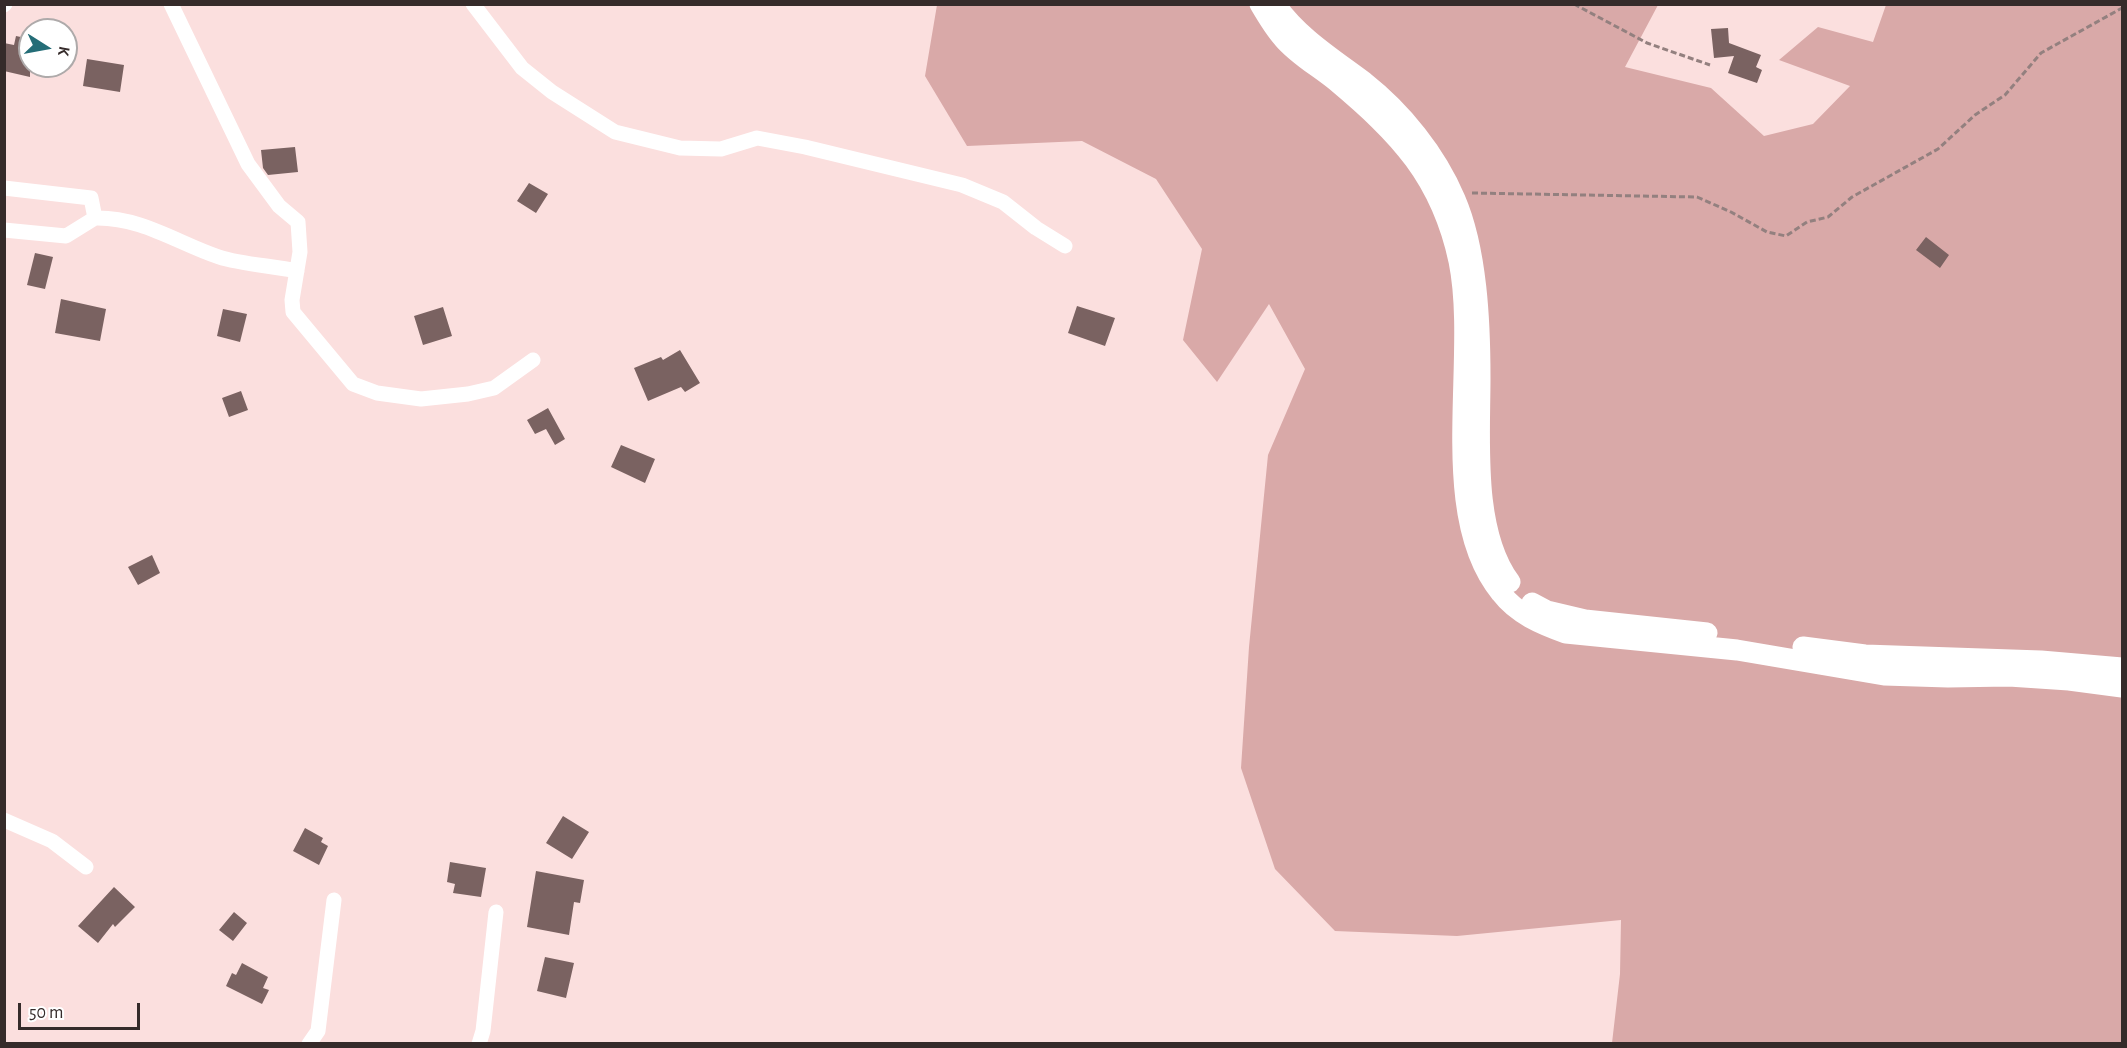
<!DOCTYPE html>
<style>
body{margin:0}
#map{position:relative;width:2127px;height:1048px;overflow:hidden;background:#fbdfde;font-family:"Alegreya Sans",sans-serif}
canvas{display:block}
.frame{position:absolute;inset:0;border:6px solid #352b2a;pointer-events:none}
.north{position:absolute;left:18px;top:18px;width:60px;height:60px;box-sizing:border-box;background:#fff;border:2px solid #aeaaaa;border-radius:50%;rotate:101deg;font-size:16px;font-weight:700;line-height:24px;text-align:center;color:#352b2a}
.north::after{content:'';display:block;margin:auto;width:21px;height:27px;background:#246d77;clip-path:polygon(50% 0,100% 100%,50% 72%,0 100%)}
.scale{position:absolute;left:18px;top:1003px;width:122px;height:27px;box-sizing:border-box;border:3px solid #352b2a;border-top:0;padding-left:8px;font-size:18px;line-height:21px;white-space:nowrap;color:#352b2a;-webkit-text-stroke:4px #fff;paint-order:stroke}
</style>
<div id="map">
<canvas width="2127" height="1048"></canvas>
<div class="frame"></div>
<div class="north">K</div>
<div class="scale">50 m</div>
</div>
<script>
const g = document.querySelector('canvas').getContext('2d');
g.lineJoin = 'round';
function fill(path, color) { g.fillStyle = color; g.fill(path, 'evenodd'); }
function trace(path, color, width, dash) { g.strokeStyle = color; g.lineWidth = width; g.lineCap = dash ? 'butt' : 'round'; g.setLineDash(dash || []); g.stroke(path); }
fill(new Path2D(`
 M937,5H1658L1625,67L1711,88L1764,136L1813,124L1850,86L1779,60L1818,27L1873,42L1886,5H2122V1043H1612L1620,974L1621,920L1457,936L1335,931L1275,869L1241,768L1249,647L1268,455L1305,369L1269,304L1217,382L1183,340L1202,249L1156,179L1082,141L967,146L925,76Z`), '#d9a9a8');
fill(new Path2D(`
 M1728,28L1729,43L1761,55L1756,67L1762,70L1757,83L1728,73L1734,56L1714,58L1711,29Z
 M16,36L30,39V77L4,71V43L14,45Z
 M87,59L124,65L120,92L83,86Z
 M295,147L298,172L268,175L263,168L261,150Z
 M529,183L548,194L536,213L517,201Z
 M1926,237L1949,255L1940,268L1916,250Z
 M35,253L53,257L45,289L27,285Z
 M61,299L106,309L100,341L55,333Z
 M1077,306L1115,318L1105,346L1068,333Z
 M443,307L452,336L423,345L414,316Z
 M223,309L247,314L240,342L217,336Z
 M680,350L700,383L685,392L681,387L648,401L634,368L661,357L663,360Z
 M241,391L248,410L229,417L222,398Z
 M548,408L565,439L555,445L546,429L535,434L527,420Z
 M621,445L655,459L645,483L611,467Z
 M152,555L160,573L138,585L128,567Z
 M563,816L589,832L572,859L546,843Z
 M305,828L323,838L321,842L328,846L319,865L293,851Z
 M450,862L486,868L481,897L453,893L455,884L447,882Z
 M536,871L584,880L580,903L574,902L569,935L527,927Z
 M114,887L135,907L115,927L113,924L98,943L78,926Z
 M234,912L247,923L233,941L219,930Z
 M545,957L574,963L566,998L537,991Z
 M242,963L268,977L263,988L269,990L262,1004L226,986L232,973L236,975Z`), '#7a6261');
trace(new Path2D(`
 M1574,4L1647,43L1710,65
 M1472,193L1697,197L1731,212L1767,232L1786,236L1807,222L1828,217L1852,197L1938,149L1975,115L2005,95L2041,53L2122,8`), '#93807f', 3, [6, 3]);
trace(new Path2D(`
 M171,4L248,164L279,206L298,222L300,252L292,300L293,312L353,384L377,393L421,399L468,394L494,388L533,360
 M473,4L522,68L552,92L615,132L680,148L721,149L757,138L805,147L962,185L1003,202L1036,228L1065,246
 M4,5L5,4
 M4,188L91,198L95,218L66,236L4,230
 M95,218C142,217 177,243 219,257C240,264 273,266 297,271
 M4,820L52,841L86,867
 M309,1044L318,1031L334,900
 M479,1044L483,1031L496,912`), '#fff', 15);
trace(new Path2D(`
 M1260,4C1267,16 1274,28 1283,38C1297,55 1319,67 1336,81C1399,134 1441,177 1459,261C1479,359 1435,513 1501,593C1517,614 1541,624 1566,633L1737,650L1884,675L1948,677L2009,676L2069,680L2122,687
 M1275,4C1298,37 1332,58 1364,82C1402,112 1436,154 1455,199C1477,250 1480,323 1480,378C1480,439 1472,531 1510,582
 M1532,603L1547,611L1585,620L1707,633
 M1803,647L1865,655L2041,661L2122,668`), '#fff', 21);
</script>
